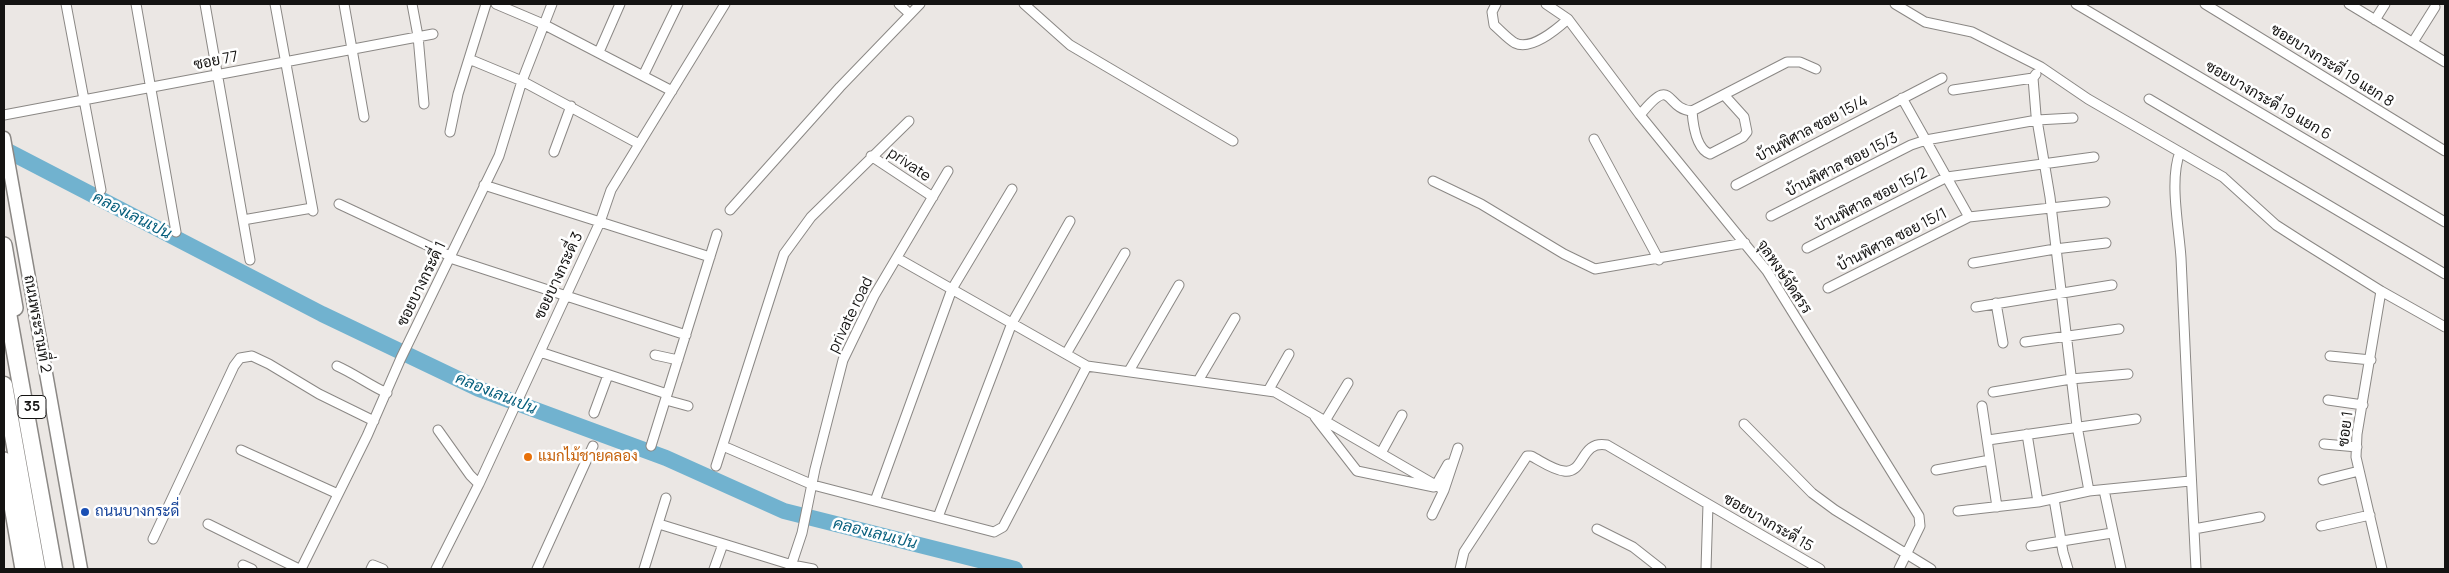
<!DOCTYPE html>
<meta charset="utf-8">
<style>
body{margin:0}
#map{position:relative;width:2449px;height:573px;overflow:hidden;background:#ebe7e4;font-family:Manrope,sans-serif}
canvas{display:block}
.frame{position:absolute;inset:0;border:5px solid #141312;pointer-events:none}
</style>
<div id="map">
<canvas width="2449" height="573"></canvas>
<div class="frame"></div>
</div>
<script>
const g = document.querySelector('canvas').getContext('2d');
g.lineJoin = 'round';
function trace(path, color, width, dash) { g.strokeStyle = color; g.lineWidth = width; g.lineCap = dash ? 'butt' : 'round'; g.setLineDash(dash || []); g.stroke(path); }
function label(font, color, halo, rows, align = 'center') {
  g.font = font + ' Manrope,Sarabun,sans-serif'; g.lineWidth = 5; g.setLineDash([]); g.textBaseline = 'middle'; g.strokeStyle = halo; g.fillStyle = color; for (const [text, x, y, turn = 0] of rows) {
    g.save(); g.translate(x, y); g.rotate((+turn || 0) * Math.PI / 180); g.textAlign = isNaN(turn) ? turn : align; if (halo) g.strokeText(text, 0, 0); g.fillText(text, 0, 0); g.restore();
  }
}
trace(new Path2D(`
 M4,149L322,314L479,389L666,458L784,511L1015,569`), '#71b2cf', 16);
const minor = new Path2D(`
 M66,4L101,190
 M136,4L176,232
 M205,4L250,260
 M275,4L313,211
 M344,4L364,117
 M412,4L418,36L424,104
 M496,4L543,24L672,91
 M899,4L910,14
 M1024,4L1070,45L1233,141
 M1496,4L1492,12L1494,25C1501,31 1508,39 1515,43C1531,51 1557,29 1568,19
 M1546,4L1568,19L1640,115L1767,271L1919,516L1920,526L1899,569
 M1895,4L1925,22L1972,32L2041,67L2088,99L2223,177L2276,225L2304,243L2381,291L2445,327
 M2076,4L2445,222
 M2205,4L2445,151
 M2349,4L2445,62
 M2375,20L2385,4
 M2413,42L2435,7
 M599,52L620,4
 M469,59L522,81L639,144
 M2036,74L2033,78L2036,115
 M643,76L678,4
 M1953,90L2033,78
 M1902,98L1969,217
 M2149,99L2445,274
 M1692,111C1693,124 1696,149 1710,154L1743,137L1747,132L1744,117L1725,96
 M4,115L433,34
 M1640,115C1674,73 1664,109 1692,111L1787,62H1800L1816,69
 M2037,120L2050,197L2077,426L2089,491
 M450,132L458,94L486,4
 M1594,139L1659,260
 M554,152L571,106
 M2180,152C2169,180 2179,227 2181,258C2186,362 2190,465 2196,569
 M871,156L933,197
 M1433,181L1481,204L1564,254L1595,269L1745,243
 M484,185L710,257
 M1736,185L1942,78
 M339,204L450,256
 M730,210L840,87L920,4
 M1771,216L1911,145L1926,140L2037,120L2073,118
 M243,220L312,208
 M1807,248L1947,177L2094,157
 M450,258L686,335
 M897,258L1087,366L1275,392L1444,490
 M1973,263L2055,249L2106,243
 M1828,288L1969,217L2105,202
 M2381,291L2357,434L2356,457L2382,569
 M1996,303L2003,343
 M1976,307L2112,285
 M2025,342L2119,329
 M540,352L667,394
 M1066,354L1125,253
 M655,355L678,360
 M2330,356L2371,360
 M337,366C355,374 369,385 387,393
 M1129,371L1179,285
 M1198,381L1235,318
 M1268,391L1289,354
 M1993,392L2071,379L2128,374
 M666,400L688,406
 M2328,400L2363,405
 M1982,406L1997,507
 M594,413L608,375
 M1315,417L1357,471L1434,487
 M1325,421L1348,383
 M1744,424L1812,493L1835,510L1931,569
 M438,430L470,475L479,484
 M2027,434L2038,502
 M1988,440L2136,419
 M2324,444L2357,447
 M651,446L717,234
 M723,446L813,485L994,532L1003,527L1087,366
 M241,450L338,494
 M1381,453L1402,415
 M716,466L784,254L811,217L909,121
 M1936,470L1990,460
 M2323,480L2359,471
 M1436,485L1448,464
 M2104,490L2121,569
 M2054,499L2063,552L2068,569
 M875,501L952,289L1012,189
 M1958,511L2038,502L2089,491L2190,481
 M1432,515L1444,490L1458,448
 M938,517L1012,323L1070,221
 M208,524L299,569
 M659,524L792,565L813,569
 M2321,526L2370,515
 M1597,529L1633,547L1661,569
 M2194,529L2260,517
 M153,539L234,366L240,358L252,356L269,364L319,394L374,421
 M2031,546L2112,533
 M243,565L252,569
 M301,569L367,436L401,358L499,156L522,81L552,4
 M371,569L373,565L383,569
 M436,569L479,484L600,222L611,190L725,4
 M537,569L593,446
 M644,569L666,498
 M714,569L723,544
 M790,569L802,533L815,469L843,360L874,296L948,171
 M1460,569L1464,552L1527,456H1531C1541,461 1553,470 1564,471C1585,474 1580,440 1607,445L1708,504
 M1706,569L1708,504L1820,569`);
const secondary = new Path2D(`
 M4,138L81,569`);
const trunk = new Path2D(`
 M4,245L15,308
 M4,460L23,569`);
const motorway = new Path2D(`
 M4,291L54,569
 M4,385L37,569`);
trace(minor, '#8b8885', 11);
trace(secondary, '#8b8885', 15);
trace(trunk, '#8b8885', 18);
trace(motorway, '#8b8885', 19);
trace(minor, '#fff', 9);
trace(secondary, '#fff', 12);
trace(trunk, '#fff', 15);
trace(motorway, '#fff', 16);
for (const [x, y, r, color] of [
 [528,457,5,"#e8710a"],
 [85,512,5,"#1a4fb4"]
]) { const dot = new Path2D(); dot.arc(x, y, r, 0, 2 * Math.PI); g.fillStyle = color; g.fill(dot); trace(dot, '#fff', 2); }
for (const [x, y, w] of [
 [32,407,28]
]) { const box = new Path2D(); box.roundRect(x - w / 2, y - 11.5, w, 23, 4); g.fillStyle = '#fff'; g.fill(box); trace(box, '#141312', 1); }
label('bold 14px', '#141312', null, [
 ["35",32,407]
]);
label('15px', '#141312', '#fff', [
 ["ซอย 77",216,61,-11],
 ["ซอยบางกระดี่ 19 แยก 8",2332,66,32],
 ["ซอยบางกระดี่ 19 แยก 6",2268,101,30],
 ["บ้านพิศาล ซอย 15/4",1812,129,-28],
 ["private",909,165,34],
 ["บ้านพิศาล ซอย 15/3",1842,165,-27],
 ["บ้านพิศาล ซอย 15/2",1871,200,-27],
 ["บ้านพิศาล ซอย 15/1",1892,240,-27],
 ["ซอยบางกระดี่ 3",559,276,-65],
 ["จุลพงษ์จัดสรร",1784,277,56],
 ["ซอยบางกระดี่ 1",422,284,-64],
 ["private road",851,315,-64],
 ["ถนนพระรามที่ 2",37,324,80],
 ["ซอย 1",2346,429,-82],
 ["ซอยบางกระดี่ 15",1768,523,30]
]);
label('15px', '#c56008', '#fff', [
 ["แมกไม้ชายคลอง",538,457]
], 'left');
label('15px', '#164399', '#fff', [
 ["ถนนบางกระดี่",95,512]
], 'left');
label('italic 16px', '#075f7d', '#fff', [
 ["คลองเลนเปน",132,216,27],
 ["คลองเลนเปน",496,394,22],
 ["คลองเลนเปน",875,534,14]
]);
</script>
